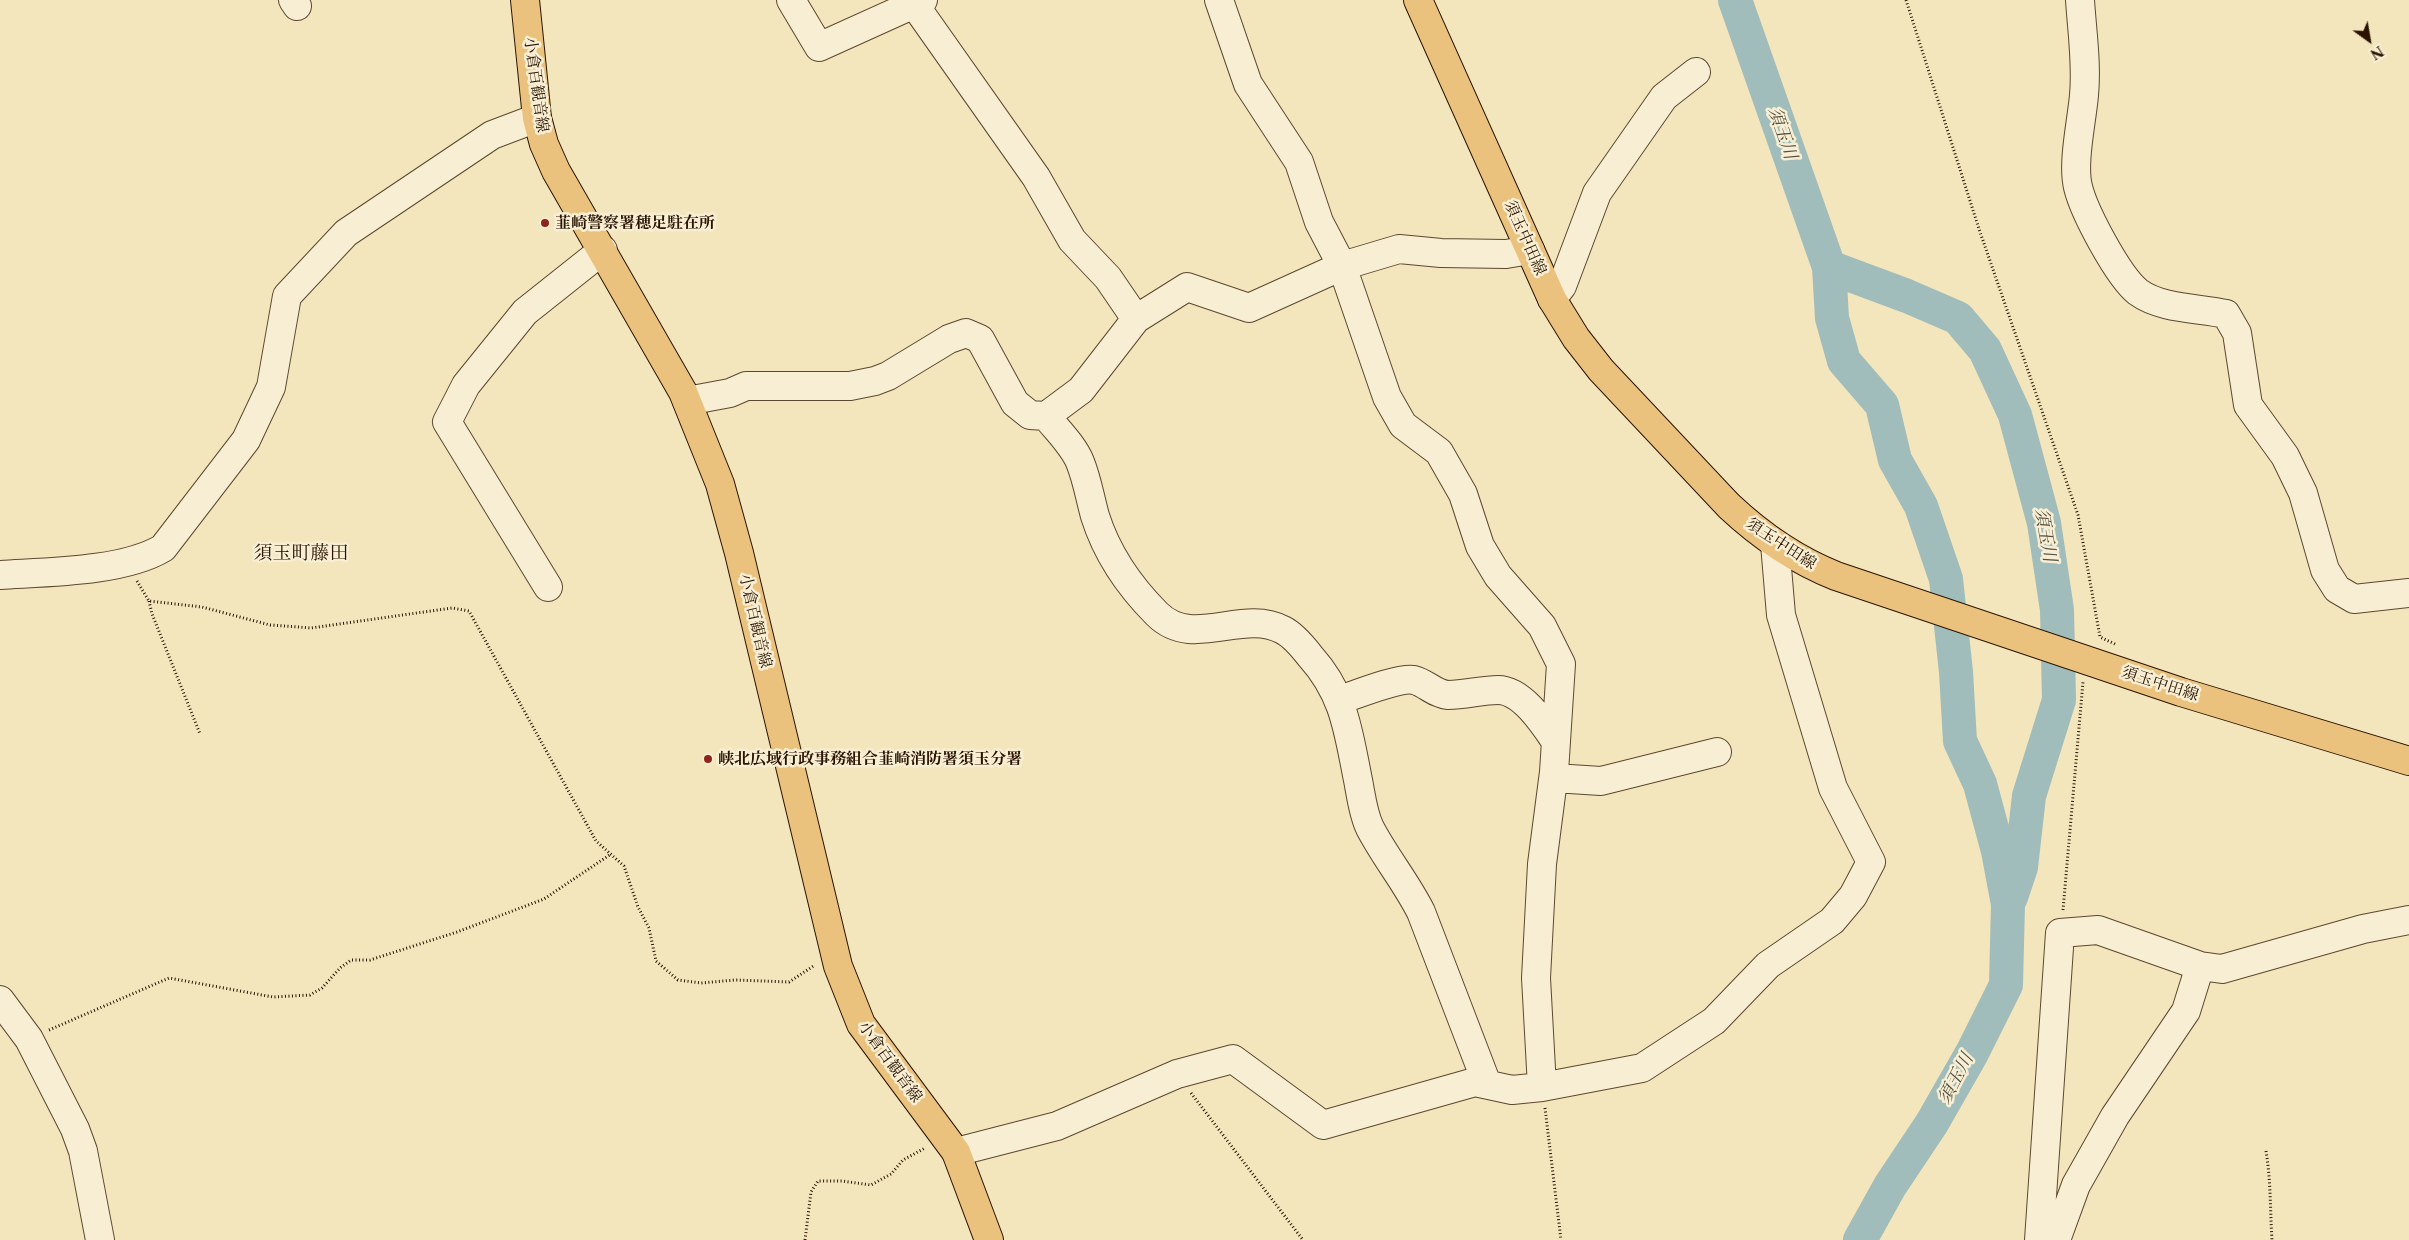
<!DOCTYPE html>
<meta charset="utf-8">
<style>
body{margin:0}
#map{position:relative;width:2409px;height:1240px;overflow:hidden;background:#f3e5bc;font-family:"Libre Caslon Text",serif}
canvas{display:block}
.north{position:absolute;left:2344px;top:15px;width:50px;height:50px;-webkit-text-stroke:4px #f7eed3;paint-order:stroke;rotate:148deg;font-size:14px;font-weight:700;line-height:20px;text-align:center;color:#2a1400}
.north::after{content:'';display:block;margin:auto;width:18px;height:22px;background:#2a1400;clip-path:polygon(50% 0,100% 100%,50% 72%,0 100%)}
</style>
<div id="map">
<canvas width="2409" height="1240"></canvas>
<div class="north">N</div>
</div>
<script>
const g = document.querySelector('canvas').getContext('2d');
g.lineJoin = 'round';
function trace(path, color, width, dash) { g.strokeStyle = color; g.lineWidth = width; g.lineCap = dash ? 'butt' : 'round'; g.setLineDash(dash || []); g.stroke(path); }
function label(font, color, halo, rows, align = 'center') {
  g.font = font + ' "Libre Caslon Text","Noto Serif JP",serif'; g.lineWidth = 5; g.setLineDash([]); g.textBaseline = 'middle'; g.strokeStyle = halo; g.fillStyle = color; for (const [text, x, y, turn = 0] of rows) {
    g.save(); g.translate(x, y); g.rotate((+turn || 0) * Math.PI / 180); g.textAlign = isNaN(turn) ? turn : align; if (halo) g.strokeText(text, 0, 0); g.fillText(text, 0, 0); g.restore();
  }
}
trace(new Path2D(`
 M1735,0L1829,267L1832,318L1844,361L1882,405L1895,460L1921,506L1946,579L1956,672L1960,741L1980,784L1998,851L2008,904L2006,985L1972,1053L1932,1123L1890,1186L1860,1240
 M1829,267L1907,296L1958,318L1985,350L2015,415L2044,523L2057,610L2059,700L2029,796L2021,867L2011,897`), '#a0bcbb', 34);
const minor = new Path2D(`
 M293,0L297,6
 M791,0L819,47L923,0
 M1219,0L1248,84L1299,162L1319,222L1342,266L1387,397L1403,425L1439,452L1463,494L1480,546L1498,576L1542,626L1561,664L1554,772L1542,864L1536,978L1542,1087
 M2080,0C2082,31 2087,64 2084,95C2082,120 2072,163 2078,187C2084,212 2118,276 2138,292C2161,309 2199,308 2226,314L2237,333L2248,405L2285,456L2303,493L2325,570L2337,589L2354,599L2409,593
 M914,4L1036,177L1072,240L1108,278L1136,319
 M1552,299L1562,286L1597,193L1664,97L1696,72
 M687,401L730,393L746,386H850L875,381L888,376L949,339L966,333L980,339L1015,403L1030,415L1046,416C1057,430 1073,445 1080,462C1087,479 1090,498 1095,516C1107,554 1129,586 1157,614C1193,650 1242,608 1283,630C1293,635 1303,647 1310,656C1345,695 1348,731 1358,780C1361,795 1363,814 1370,828C1385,857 1406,882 1421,912L1487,1084
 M1046,416L1081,390L1136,319L1187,287L1249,308L1342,266L1399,249L1441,253L1506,254L1530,250
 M0,575C47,572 123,572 163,548L246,440L271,387L287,296L346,233L492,135L537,118
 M548,587L447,422L466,385L525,312L603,250
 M1340,700C1355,695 1400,677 1414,680C1426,683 1435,694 1448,695C1465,695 1482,690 1498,690C1522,690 1544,724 1556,742
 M1554,778L1601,781L1717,752
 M0,1000L29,1039L75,1129L83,1151L100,1240
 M956,1152L1057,1126L1177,1074L1233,1059L1323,1125L1475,1082L1512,1090L1542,1087L1642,1068L1714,1021L1768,965L1832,921L1853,896L1871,862L1833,788L1781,615L1775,544
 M2039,1240L2060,933L2098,930L2200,966L2222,969L2363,929L2409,920
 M2056,1240L2076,1185L2115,1116L2186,1011L2200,966`);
const major = new Path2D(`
 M525,0L537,118L544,144L556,171L683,392L720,484L739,553L838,966L861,1024L956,1152L989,1240
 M1418,0L1552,299L1576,338L1601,370L1729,506C1761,536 1796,560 1836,576L2181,692L2409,761`);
trace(minor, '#5c482f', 30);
trace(major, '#2a1400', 30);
trace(new Path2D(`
 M1906,0L1979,229L2078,515L2100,637L2115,644
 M137,581L149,601L202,607L270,625L311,628L452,608L469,611L596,841L624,866L638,907L649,928L656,961L678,980L701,983L735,980L789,982L815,965
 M149,601L152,614L200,734
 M2063,910L2083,682
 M49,1030L169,978L273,997L310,995L322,988L340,968L351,960H370L457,932L544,899L611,854
 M1191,1093L1303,1240
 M1545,1108L1561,1240
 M2266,1151C2271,1181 2270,1210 2272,1240
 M805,1240L811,1192L818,1181H842L871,1185L891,1174L903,1160L925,1148`), '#2a1400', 3, [1, 2.5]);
trace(minor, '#f7eed3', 28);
trace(major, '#eac27e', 28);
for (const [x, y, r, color] of [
 [545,223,5,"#8f2418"],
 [708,759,5,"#8f2418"]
]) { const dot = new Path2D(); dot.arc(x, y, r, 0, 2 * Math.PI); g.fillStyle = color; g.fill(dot); trace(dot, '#f7eed3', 2); }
label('16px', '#2a1400', '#f7eed3', [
 ["小倉百観音線",536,85,82],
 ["須玉中田線",1525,238,66],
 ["須玉中田線",1781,544,33],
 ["小倉百観音線",755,621,77],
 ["須玉中田線",2160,684,18],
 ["小倉百観音線",890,1062,54]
]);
label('bold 16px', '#2a1400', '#f7eed3', [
 ["韮崎警察署穂足駐在所",555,223],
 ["峡北広域行政事務組合韮崎消防署須玉分署",718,759]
], 'left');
label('italic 18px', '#534f41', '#f7eed3', [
 ["須玉川",1782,133,71],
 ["須玉川",2045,535,80],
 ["須玉川",1956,1079,-62]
]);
label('19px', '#2a1400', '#f7eed3', [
 ["須玉町藤田",301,554]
]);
</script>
